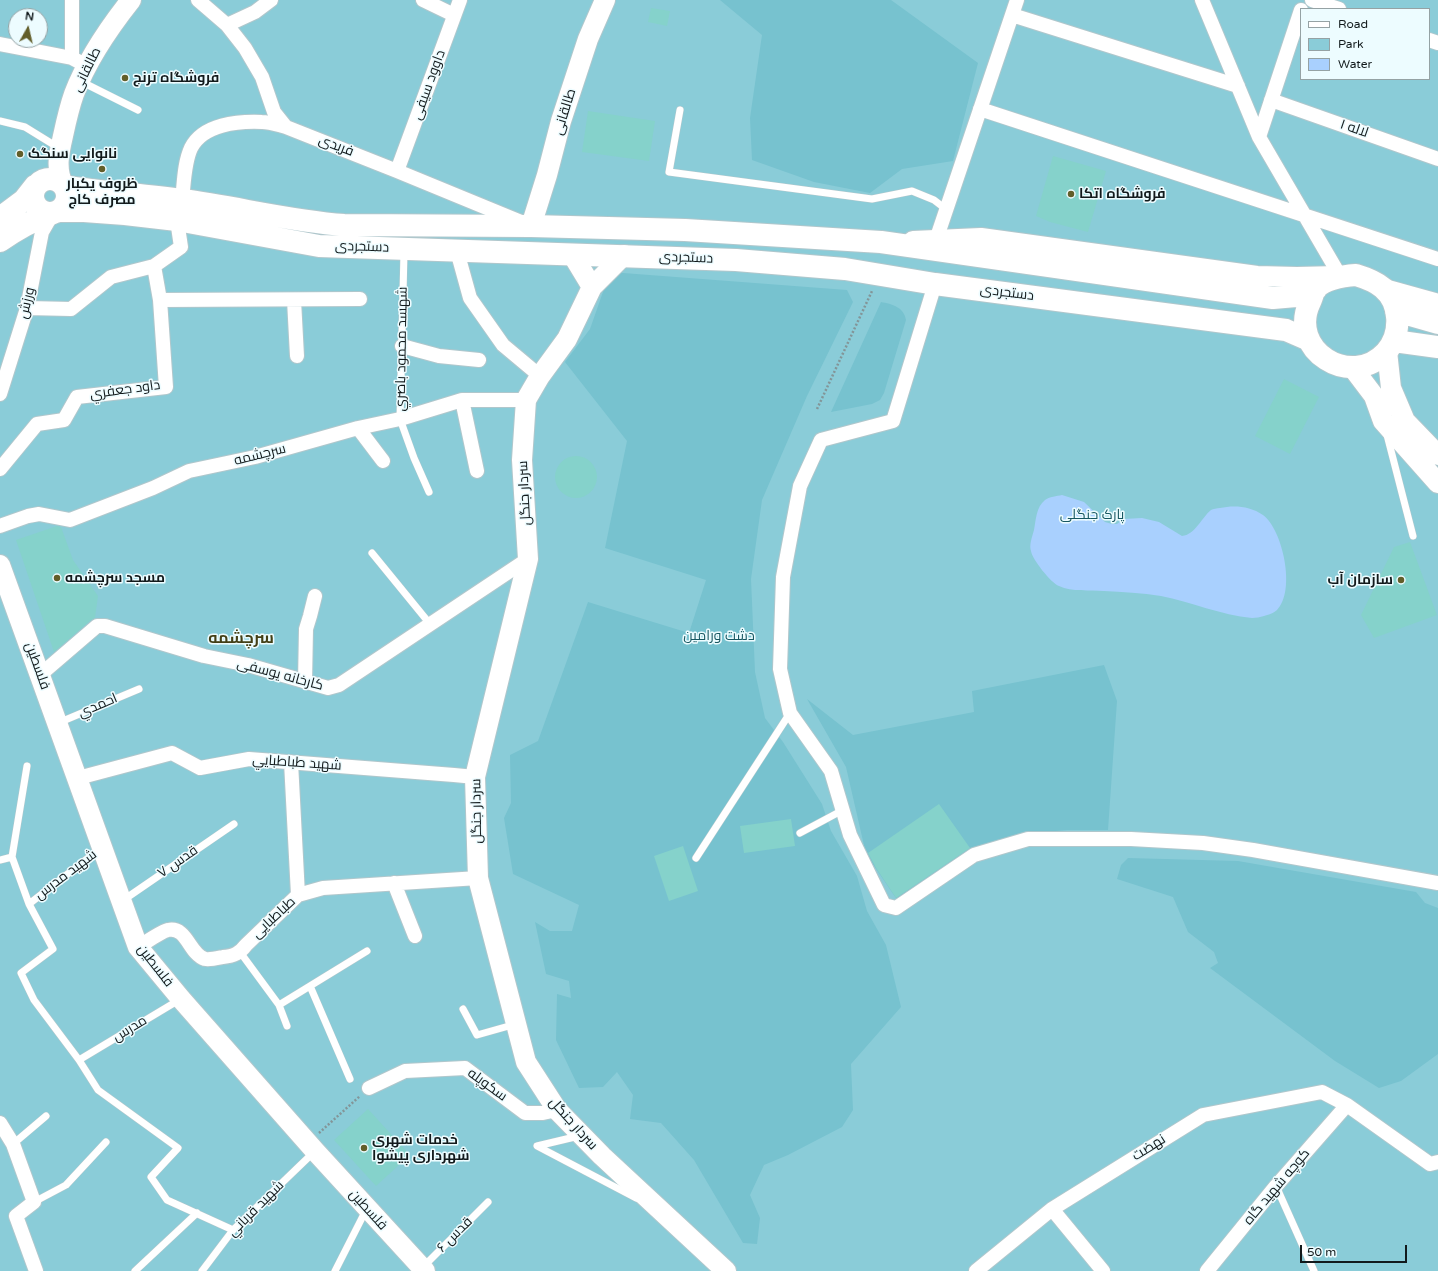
<!DOCTYPE html>
<meta charset="utf-8">
<style>
body{margin:0}
#map{position:relative;width:1438px;height:1271px;overflow:hidden;background:#d8f1f5;font-family:"Varela Round",sans-serif}
canvas{display:block}
.legend{position:absolute;left:1300px;top:8px;width:130px;height:72px;box-sizing:border-box;background:#edfcff;border:1px solid #95a2a4;margin:0;padding:5px 7px;list-style:none;font-size:12px;color:#121a1c}
.legend li{display:flex;align-items:center;gap:8px;height:20px}
.legend b{width:20px;border:1px solid #95a2a4}
.north{position:absolute;left:8px;top:8px;width:40px;height:40px;box-sizing:border-box;background:#edfcff;border:1px solid #95a2a4;border-radius:50%;rotate:8deg;font-size:11px;font-weight:700;line-height:16px;text-align:center;color:#121a1c}
.north::after{content:'';display:block;margin:auto;width:14px;height:18px;background:#625e2a;clip-path:polygon(50% 0,100% 100%,50% 72%,0 100%)}
.scale{position:absolute;left:1300px;top:1245px;width:107px;height:18px;box-sizing:border-box;border:2px solid #121a1c;border-top:0;padding-left:5px;font-size:12px;line-height:14px;white-space:nowrap;color:#121a1c;-webkit-text-stroke:3px #edfcff;paint-order:stroke}
</style>
<div id="map">
<canvas width="1438" height="1271"></canvas>
<ul class="legend">
<li><b style="height:5px;background:#fff"></b>Road</li>
<li><b style="height:11px;background:#8accd8"></b>Park</li>
<li><b style="height:11px;background:#a9d0fe"></b>Water</li>
</ul>
<div class="north">N</div>
<div class="scale">50 m</div>
</div>
<script>
const g = document.querySelector('canvas').getContext('2d');
g.lineJoin = 'round';
function fill(path, color) { g.fillStyle = color; g.fill(path, 'evenodd'); }
function trace(path, color, width, dash) { g.strokeStyle = color; g.lineWidth = width; g.lineCap = dash ? 'butt' : 'round'; g.setLineDash(dash || []); g.stroke(path); }
function label(font, color, halo, rows, align = 'center') {
  g.font = font + ' "Varela Round",Cairo,sans-serif'; g.lineWidth = 3; g.setLineDash([]); g.textBaseline = 'middle'; g.strokeStyle = halo; g.fillStyle = color; for (const [text, x, y, turn = 0] of rows) {
    g.save(); g.translate(x, y); g.rotate((+turn || 0) * Math.PI / 180); g.textAlign = isNaN(turn) ? turn : align; if (halo) g.strokeText(text, 0, 0); g.fillText(text, 0, 0); g.restore();
  }
}
fill(new Path2D(`
 M0,0H1438V1271H0ZM1301,9H1429V79H1301ZM16,16H40V40H16Z`), '#8accd8');
fill(new Path2D(`
 M720,0H891L978,63L953,161L902,169L870,193L814,182L752,160L750,118L762,35Z
 M610,272L847,290L853,302L807,396L762,500L751,579L755,672L765,718L783,742L822,804L831,831L857,876L867,911L886,945L901,1007L851,1064L853,1110L842,1127L788,1155L764,1165L750,1195L760,1218L757,1244L743,1243L694,1160L661,1123L630,1119L633,1095L617,1072L603,1087L579,1088L556,1040L557,994L571,998L569,981L546,974L535,922L550,931H572L579,905L513,874L504,818L511,803L510,755L538,741L588,602L689,633L706,580L605,548L627,441L565,362L590,329Z
 M881,302C892,304 904,307 906,320L884,393L880,400L872,404L831,412Z
 M1104,665L1117,701L1108,830H1067L1021,834L898,901L866,854L846,767L807,699L853,735L974,712L972,691Z
 M1128,858L1238,861L1416,892L1425,903L1438,908V1054L1401,1081L1379,1088L1335,1061L1210,968L1218,963L1214,952L1188,932L1173,897L1117,879L1121,865Z`), '#77c2cf');
fill(new Path2D(`
 M1062,495L1084,502L1105,522L1112,524H1117L1124,519L1142,518L1159,522L1182,536C1195,535 1202,517 1211,510C1213,509 1217,508 1220,508C1234,505 1250,506 1263,515C1283,530 1296,591 1277,610C1274,613 1268,615 1264,616C1260,617 1256,618 1252,618C1221,615 1191,602 1161,596C1142,593 1122,592 1104,591C1090,590 1072,592 1059,586C1051,583 1032,559 1031,551C1029,545 1032,537 1034,530C1036,520 1036,507 1045,500C1049,497 1057,496 1062,495Z`), '#a9d0fe');
fill(new Path2D(`
 M651,8L670,11L667,26L648,22Z
 M588,111L655,121L649,161L582,152Z
 M1053,156L1106,171L1088,232L1050,222L1036,216Z
 M1284,379L1319,397L1290,454L1255,436Z
 M555 477a21 21 0 1 1 42 0a21 21 0 1 1-42 0Z
 M57,526L61,527L73,560L98,596L95,618L91,620L54,652L16,540Z
 M1410,542L1437,615L1374,638L1361,615L1394,547Z
 M939,804L970,848L896,898L876,868L868,853Z
 M791,819L795,846L744,853L740,826Z
 M683,846L698,891L669,901L654,856Z
 M368,1109L410,1155L376,1186L334,1140Z`), '#85d2cb');
const lane = new Path2D(`
 M80,81L138,110
 M680,110L669,172L872,199L912,191L934,200L947,210
 M0,121L25,127L59,148
 M404,252L400,419L414,458L429,492
 M1387,435L1413,536
 M372,553L430,624
 M58,723L139,689
 M800,833L843,810
 M12,857L27,766
 M696,858L790,713
 M0,860L12,857L29,904L53,949L21,973L34,1000L79,1060L98,1090L178,1148L151,1177L167,1200L233,1230
 M122,901L234,824
 M29,904L101,848
 M240,952L279,1005L287,1026
 M310,986L350,1079
 M279,1005L367,951
 M463,1009L477,1035L516,1024
 M79,1060L179,1000
 M579,1136L537,1146L636,1198
 M13,1144L46,1116
 M1276,1186L1314,1271
 M34,1202L66,1185L106,1142
 M423,1267L488,1202
 M135,1271L197,1213
 M202,1271L233,1230L314,1152
 M335,1271L366,1210`);
const street = new Path2D(`
 M198,0L227,25L245,48L262,77L274,112L286,127L397,171L521,222
 M423,0L454,15
 M1202,0L1259,137L1340,276
 M1312,0L1339,9
 M1012,15L1238,86
 M227,25L255,12L271,0
 M1429,40L1438,43
 M0,44L72,58L87,66
 M72,58V0
 M1271,100L1438,159
 M980,109L1438,259
 M1259,137L1301,10
 M397,171L460,0
 M182,200C184,184 184,163 191,148C203,124 238,121 262,122C270,122 278,125 286,127
 M936,240L1017,0
 M457,251L470,298L503,345L540,376
 M935,284L893,421L821,440L800,486L783,577L780,669L790,713L831,771L850,835L884,905L896,908L974,855L1028,839H1131L1203,843L1253,850L1438,883
 M160,300L360,299
 M294,300L297,356
 M27,308L71,309L111,277L154,266L181,247L177,220
 M402,346L439,356L479,360
 M0,394L27,308L42,232L53,213
 M462,400L477,471
 M358,428L383,461
 M0,469L37,424L64,420L77,397L166,387L160,300L154,266
 M0,526L28,516L39,514L70,520L153,488L189,471L255,457L358,428L400,419L462,400H526
 M40,675L97,626H105L204,656L248,665L328,688L339,685L528,559
 M305,682L306,629L310,616L315,596
 M291,762L298,895
 M78,778L172,753L200,768L249,759L454,775L475,777
 M394,883L415,936
 M138,947C145,943 162,931 168,930C187,926 189,954 205,959C210,960 218,958 223,957C234,956 240,953 246,945L298,895L323,888L478,878
 M369,1088L405,1071L465,1068L525,1113H543L557,1110
 M0,1123L13,1144L34,1202L16,1216L36,1271
 M1052,1209L1103,1271
 M976,1271L1052,1209L1203,1115L1322,1092L1347,1105L1430,1164L1438,1162
 M1207,1271L1276,1186L1347,1105`);
const secondary = new Path2D(`
 M64,186C55,170 59,153 63,136C66,122 69,108 74,94C87,60 108,29 131,0
 M531,226L547,175L561,121L588,39L605,0
 M913,241L981,238L1257,276L1297,277L1338,276
 M572,254L592,287L624,255
 M592,287L567,339L540,376L526,400L522,460L528,559L475,777L478,878L526,1062L557,1110L602,1156L726,1271
 M1384,289L1438,304
 M1387,351L1391,388L1405,421L1438,455
 M1352,367L1374,396L1383,421L1438,483
 M0,565L138,947L181,999L315,1151L425,1271`);
const primary = new Path2D(`
 M33 196a17 17 0 1 1 34 0a17 17 0 1 1-34 0Z
 M64,186C103,193 143,194 182,200C236,207 289,221 344,225L531,226L685,230L881,242L1273,298L1296,296L1316,289
 M58,211H84L125,214L177,220L319,246L736,260L845,269L935,284L1286,330L1309,340
 M0,218L24,200L35,186
 M0,241C17,229 33,220 53,213
 M1356,275C1366,278 1375,281 1383,288C1401,303 1402,334 1386,352C1351,390 1287,350 1310,302C1312,298 1313,292 1316,288C1326,278 1343,276 1356,275Z
 M1396,311L1438,323
 M1394,341L1438,347`);
trace(lane, '#b0c7cc', 8);
trace(street, '#b0c7cc', 16);
trace(secondary, '#b0c7cc', 22);
trace(primary, '#b0c7cc', 24);
trace(new Path2D(`
 M817,409L872,291
 M319,1133L360,1096`), '#839598', 2.5, [2, 2]);
trace(lane, '#fff', 7);
trace(street, '#fff', 14);
trace(secondary, '#fff', 20);
trace(primary, '#fff', 22);
for (const [x, y, r, color] of [
 [125,78,4,"#625e2a"],
 [20,154,4,"#625e2a"],
 [102,169,4,"#625e2a"],
 [1071,194,4,"#625e2a"],
 [57,578,4,"#625e2a"],
 [1401,580,4,"#625e2a"],
 [364,1148,4,"#625e2a"]
]) { const dot = new Path2D(); dot.arc(x, y, r, 0, 2 * Math.PI); g.fillStyle = color; g.fill(dot); trace(dot, '#edfcff', 1.5); }
label('14px', '#121a1c', '#edfcff', [
 ["طالقانی",87,70,-64],
 ["داوود سیفی",429,85,-70],
 ["طالقانی",565,112,-73],
 ["لاله ۱",1354,129,19],
 ["فریدی",336,146,21],
 ["دستجردی",362,247,2],
 ["دستجردی",686,258,2],
 ["دستجردی",1007,293,7],
 ["ورزش",27,303,-76],
 ["شهسد محمود باصري",402,349,-89],
 ["داود جعفري",125,390,-8],
 ["سرچشمه",260,455,-14],
 ["سردار جنگل",525,493,-93],
 ["فلسطین",37,666,70],
 ["کارخانه یوسفی",280,675,15],
 ["احمدي",98,706,-23],
 ["شهيد طباطبايي",297,763,4],
 ["سردار جنگل",477,811,-91],
 ["قدس ۷",178,862,-35],
 ["شهيد مدرس",66,875,-37],
 ["طباطبایی",274,918,-43],
 ["فلسطین",155,966,52],
 ["مدرس",130,1029,-31],
 ["سکوپله",487,1085,36],
 ["سردار جنگل",573,1124,48],
 ["نهضت",1149,1148,-32],
 ["کوچه شهید گاه",1277,1187,-50],
 ["شهيد قرباني",256,1209,-45],
 ["فلسطین",368,1210,48],
 ["قدس ۶",455,1235,-45]
]);
label('bold 14px', '#121a1c', '#edfcff', [
 ["فروشگاه ترنج",133,78],
 ["نانوایی سنگک",28,154],
 ["ظروف یکبار",102,184,"center"],
 ["مصرف کاج",102,200,"center"],
 ["فروشگاه اتکا",1079,194],
 ["مسجد سرچشمه",65,578],
 ["سازمان آب",1393,580,"right"],
 ["خدمات شهری",372,1140],
 ["شهرداری پیشوا",372,1156]
], 'left');
label('14px', '#175761', '#edfcff', [
 ["پارک جنگلی",1092,515],
 ["دشت ورامین",719,636]
]);
label('bold 16px', '#433f16', '#edfcff', [
 ["سرچشمه",241,639]
]);
</script>
